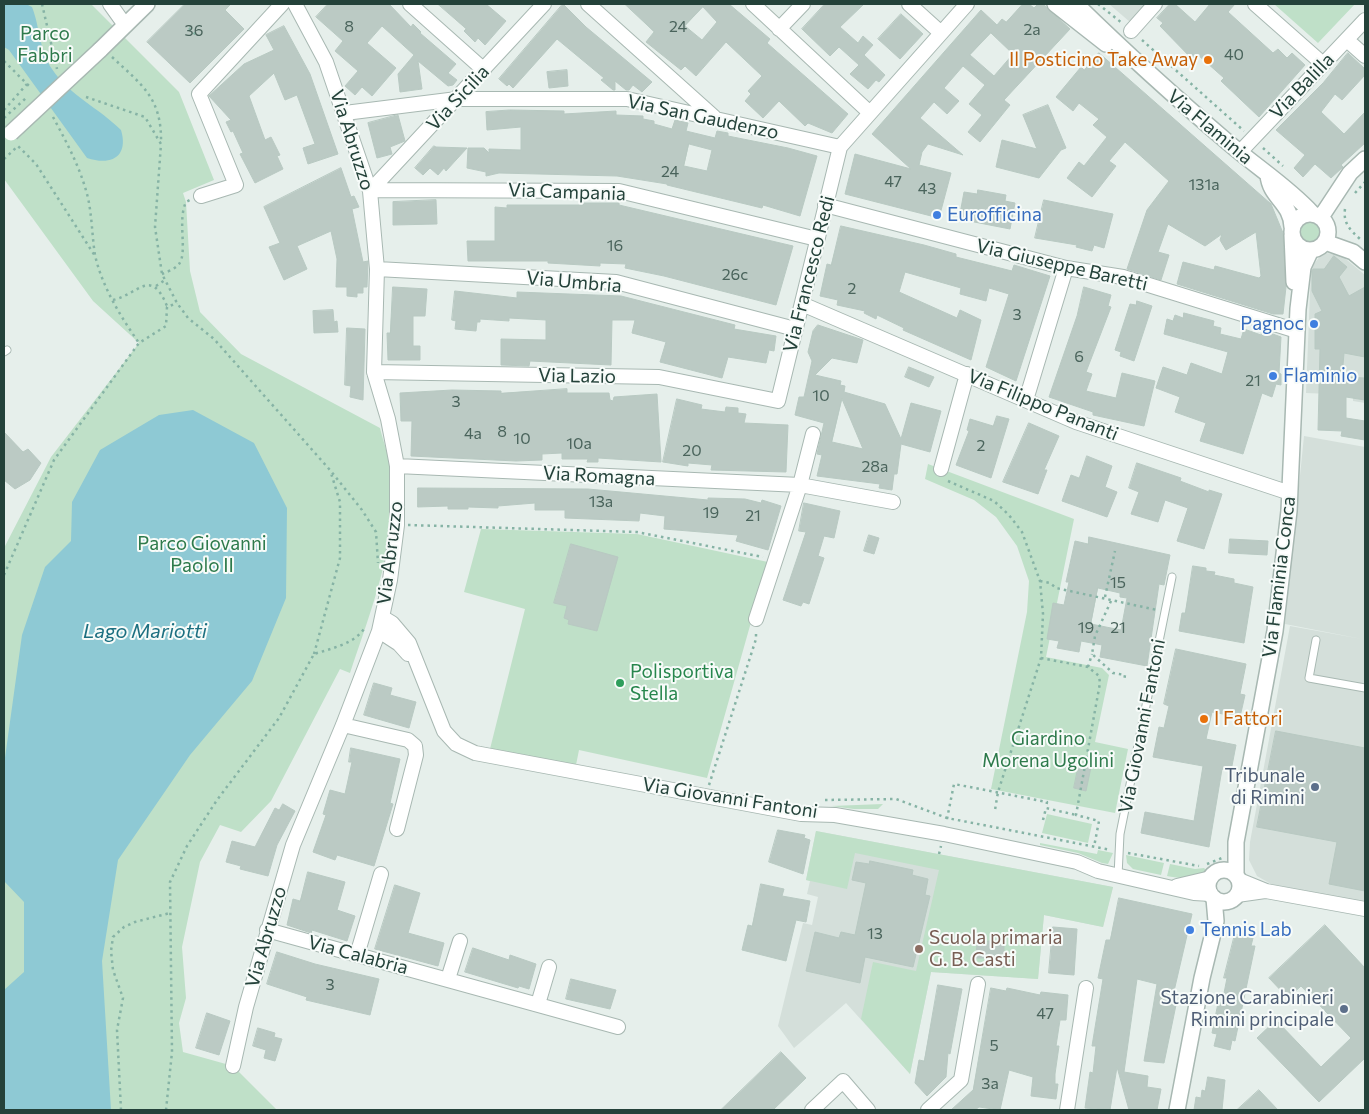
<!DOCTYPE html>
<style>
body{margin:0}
#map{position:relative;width:1369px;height:1114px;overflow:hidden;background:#e6efeb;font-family:Commissioner,sans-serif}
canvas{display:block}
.frame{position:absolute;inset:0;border:5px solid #24423a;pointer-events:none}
</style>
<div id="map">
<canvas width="1369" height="1114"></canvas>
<div class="frame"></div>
</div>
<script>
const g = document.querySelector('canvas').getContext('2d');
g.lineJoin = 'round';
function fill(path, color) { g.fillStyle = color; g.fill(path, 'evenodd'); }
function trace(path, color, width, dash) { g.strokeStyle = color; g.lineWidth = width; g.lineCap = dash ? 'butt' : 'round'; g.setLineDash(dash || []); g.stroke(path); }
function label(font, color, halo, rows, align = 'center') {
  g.font = font + ' Commissioner,sans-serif'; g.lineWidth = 4; g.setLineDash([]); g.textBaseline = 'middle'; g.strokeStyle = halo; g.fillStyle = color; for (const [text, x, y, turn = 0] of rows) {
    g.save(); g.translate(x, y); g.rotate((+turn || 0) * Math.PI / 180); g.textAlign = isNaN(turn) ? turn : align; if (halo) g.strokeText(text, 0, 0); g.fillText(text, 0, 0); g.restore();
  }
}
fill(new Path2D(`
 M1109,4H1146L1130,22Z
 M1326,253L1341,255L1365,275V403L1353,401V395L1306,393L1311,268L1320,256Z
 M1304,436L1365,447V902L1271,884L1257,876L1249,860L1250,842L1290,626L1362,639L1285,624Z
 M816,831L1113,887L1103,927L1044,915L1038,979L931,972L910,1074L846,1003L794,1048L778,1026L803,923L812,925L818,897L807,894L810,881L806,880Z`), '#d4dfda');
fill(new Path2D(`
 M4,4H91L179,92L214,180L183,193L186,202L190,271L200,312L241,354L380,428C383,441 388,453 390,465C402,533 371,610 350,673L340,669L271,801L241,832L220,825L200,862L182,947L186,998L179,1023L183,1052L233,1066L277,1110H4V548L51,457L139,343L93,301L4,179Z
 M1274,4H1355L1318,43Z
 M1298 231a12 12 0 1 1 24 0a12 12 0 1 1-24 0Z
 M928,464L1074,519L1046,657L1102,668L1109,675L1095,742L1128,749L1115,813L991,789L1027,612L1029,581L1017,546L996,517L974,500L925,479Z
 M481,529L637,534L768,562L707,778L579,750L576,765L490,749L525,609L464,592Z
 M883,804L878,809H854L831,806Z
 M1047,814L1092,824L1088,843L1042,833Z
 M816,831L1113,887L1103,927L1044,915L1038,979L931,972L910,1074L861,1019L873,962L916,971L939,870L855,853L847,889L806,880Z
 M1040,843L1097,854L1098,850L1113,853L1108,864L1102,863L1078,853L1040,845Z
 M1126,855L1164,863L1161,875L1133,869L1127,863Z
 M1170,864L1195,869L1204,868L1206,870C1195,879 1181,879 1167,876Z`), '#bfe0c8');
fill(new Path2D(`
 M26,4L32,7C40,27 39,50 52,69C69,95 99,108 121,130C129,157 111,166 87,158L9,50L4,47V5Z
 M193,410L254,443L287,508L286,598L252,681L190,755L118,860L102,961L111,1110H4V990L24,972V902L4,881V765L22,635L45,567L71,541L72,502L100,450L159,415Z`), '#8ec9d4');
const building = new Path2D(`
 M185,4H231L225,10L244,29L190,83L147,42Z
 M328,4H389L411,27L413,24L421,32L420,33L456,64L448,73L457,80L453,85L448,86L418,61L422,89L400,92L398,74L414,55L382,26L367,43L396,68L372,96L362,87L355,95L345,86L358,71L335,51L343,41L316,17Z
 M438,4H486L506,21L485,45L478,38L475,42L464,31L466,29Z
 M563,4L586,27L652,82L642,92L633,85L629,90H626L615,81V90H613L601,80L604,78L557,39L513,88L509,84L507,86L499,79Z
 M625,4H729L770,39L767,43L848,114L832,133L808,123L805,126L779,101L763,118L745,101L751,94L748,91L762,76L726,42L696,76L685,66L681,70L646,42L654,32ZM703,7L717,22L702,40L685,26Z
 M825,4H864L840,27L858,43L863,36L873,45L864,55L885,75L879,82L876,80L868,89L850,74L859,65L839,47L830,56L802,29Z
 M1023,4H1029L1034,8L1038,4H1043L1070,29L1004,100L1010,105L980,142L968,132L982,115L969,104L985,85L963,66L944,88L959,101L947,114L934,102L920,118L963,155L928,144L922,152L919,165L951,173L939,218L845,194L855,154L911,169L872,134L981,10L997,25L1002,19L1006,22ZM991,33L1013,54L994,76L970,55Z
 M1170,4H1175L1195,22L1210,4H1235L1228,12L1273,53L1278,49L1287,58L1292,53L1305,65L1259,117L1221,81L1224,78L1198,55L1193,60L1160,26L1163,23L1157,18Z
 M901,14L923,34L900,59L878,39Z
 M284,26L310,74L338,154L308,164L303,148L315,144L297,95L285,100L274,73L249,96L265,140L271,137L280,155L277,156L283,169L255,183L240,154L243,153L233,131L231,132L226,122L231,120L209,96L244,64L274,50L266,35Z
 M1099,53L1271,204L1283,233L1286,287L1283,314H1273L1177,284L1183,262L1214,270L1215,266L1259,278L1261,276L1256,232L1226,250L1220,240L1222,234L1205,246L1168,224L1158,252L1169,255L1161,280L1127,269L1147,210L1169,181L1125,142L1109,161L1116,166L1092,197L1067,178L1079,162L1084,166L1107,137L1093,125L1099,119L1079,103L1073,111L1056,97L1081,67L1084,70Z
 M1348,53L1365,69V75L1342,100L1335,94L1321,112L1344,134L1365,112V143L1341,165L1343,167L1331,178L1315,164L1303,177L1294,168L1305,155L1276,130L1323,83Z
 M567,70L568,86L549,88L547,72Z
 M1048,105L1066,148L1061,150L1039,178L996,167L1002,140L1037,149L1023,115Z
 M510,110L564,111V114L616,111V115L643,116V119L654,121V124L672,129L675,120L688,123L686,131L715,138L717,131L728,133V136L788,148L817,156L800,216L763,205L762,208L667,185V184L617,176L499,173L486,176V172L467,168L468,148H484L489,153V149L521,150V127L487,130L486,112ZM689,144L712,150L707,171L684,166Z
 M398,115L405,141L390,147L392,154L377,158L368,123Z
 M434,146L436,147L467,148L446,171L444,168L438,175L430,168L423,175L415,168Z
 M341,168L351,197L354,196L359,207L352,209L363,262L368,261L367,287H363V293H357V297L347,296V287H336L337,259L331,231L297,246L307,269L284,280L269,247L280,243L264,207Z
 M978,190L1006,195L1005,201L1015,203L1010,229L959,219L964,192L977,194Z
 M436,200L437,224L393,225V202Z
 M1044,200L1113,214L1104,248L1094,245L1092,251L1076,247L1077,245L1035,238Z
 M583,203H619V205L793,246L776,305L664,276L625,268L626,264L600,263V266L548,263V261H468L467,241H495V207L507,208V205H583Z
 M841,226L924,245L956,254V257L1012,271L1014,265L1050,276L1016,381L986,367L1009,294L989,288L986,301L960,294L961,288L905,272L899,292L957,318L960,310L981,320L971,360L903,330L904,328L877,315L876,319L864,313L865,311L837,305L838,300L820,296L827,264L831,265Z
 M1334,256L1347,267L1339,277L1349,296L1365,287V357L1344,353L1342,377L1365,378V400L1346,397V418L1365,421V440L1341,436L1342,431L1318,430L1320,349H1315V314L1322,311L1312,291V271L1313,269H1324Z
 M393,287L427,289L425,316H413V346H420V360H388L387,333H390Z
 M1084,287L1111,295L1108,306L1111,307L1086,372L1092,374L1086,391L1116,398L1122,373L1155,381L1144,426L1093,415V412L1049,397L1077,316Z
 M455,291L517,298V292L621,296L735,325L734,329L776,336L774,351L769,350L766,363L728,357L722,378L660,362L666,342L632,333L635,320H612L611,365L530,361L529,366L501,365V339L546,340V320L509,318V321L480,319V322H477L476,331L455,329L456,321L452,320Z
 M1137,301L1152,306L1134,361L1120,356L1121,352L1115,350L1130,304L1136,305Z
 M333,310L334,322L337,321L338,332L314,333L313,311Z
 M1184,313L1214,321L1213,326L1221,328L1220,334L1241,339L1244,329L1261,335L1262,330L1281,337L1279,373L1281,374V385L1276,384L1272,397L1262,393L1243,454L1200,441L1206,423L1175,412L1180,397L1156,388L1163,367L1187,375L1191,363L1222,374L1228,352L1164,334L1167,319L1173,321L1175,315L1183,318Z
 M818,325L863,340L857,363L832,358L815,375L841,381L840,385L845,386L844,392L885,404L901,439L911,403L941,411L930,452L901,444L897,474H894L892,490L879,488L880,484L817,476L822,455L817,454L824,423L795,415L799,397H804L812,361L808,352L813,331ZM842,399L863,449L832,442Z
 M347,328L365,329L363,400L350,397L351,386L345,385Z
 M909,367L934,377L929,387L905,377Z
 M567,389V393H609L610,400L613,401L614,397L657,394L661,462L598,458V462H587L588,459H562V453L542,454V460L516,461L411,456L412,421H401L400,393L452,390L501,391V393Z
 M677,399L702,405L701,409L725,412L726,407L738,408V413L746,414L744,423L788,425L786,472L711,470L712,465L688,463V466L663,462Z
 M997,416L1009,419L991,478L956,465L969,431L967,430L970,419L993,426Z
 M1029,423L1059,436L1044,470H1047L1038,494L1003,482Z
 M4,432L23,452L28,449L41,463L30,480L15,489L4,480Z
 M1087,456L1112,466L1105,487L1117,492L1107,517L1062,501L1071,475L1079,478Z
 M1137,463L1181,478L1180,481L1209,492V490L1222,494L1204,549L1177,541L1188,508L1165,500L1158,522L1131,514L1139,492L1129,488Z
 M418,488L588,489L708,500V498L745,499L761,503L762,500L781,506L768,550L736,541L738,535L664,529L665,516L640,513L639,521L565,518V510H535V503L498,506V508L468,507V509H448V506L418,507Z
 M804,503L840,511L834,538L824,536L818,556L824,558L809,604L803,602L801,606L783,600L806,532L799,531Z
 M869,535L879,538L874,554L864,551Z
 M1089,537L1170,555L1164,585L1159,584L1147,666L1100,657L1102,645L1081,641L1079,652L1057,648L1059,641L1047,639L1053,603L1064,605L1069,582H1066L1075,541L1088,544ZM1098,588L1120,593V597L1127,598L1121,630L1091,624Z
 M1230,539L1268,541L1267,555L1229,553Z
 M571,544L618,557L597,631L568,624L569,620L564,618L567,606L554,603Z
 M1193,566L1206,568V571L1215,572L1214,575L1234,579V583L1253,587L1244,643L1179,631L1182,613H1185Z
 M1176,649L1246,664L1240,694L1245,695L1240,717L1212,712L1206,739L1236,745L1231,771L1222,769L1209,847L1141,833L1145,812L1194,821L1203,766L1153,757L1159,727L1164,728L1169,706L1164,704Z
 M374,683L392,688L390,695L416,702L409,728L364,715Z
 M1276,731L1365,748V891L1329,884L1337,842L1257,827Z
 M351,748L400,759L390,803L393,804L374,866L337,855L335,860L313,852L326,815L323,814L330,790L345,794L352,762H349Z
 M1079,764L1091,767L1086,791L1074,788Z
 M283,804L295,811L277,845L268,876L240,869L241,866L226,862L232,841L255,847L275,808L279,810Z
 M778,830L805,835L804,838L810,840L803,874L769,862Z
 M870,861L913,870L912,875L928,879L925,895L930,896L913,967L865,957L860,983L806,971L815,932L839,938L841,932L855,935L866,883L852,880L856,862L869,864Z
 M308,872L345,882L337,910L355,916L347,941L312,930L311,933L287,925L293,899L300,901Z
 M761,884L784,889L782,896L810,901L806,922L796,920L786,961L742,950L748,925L752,926Z
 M395,885L420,893L408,933L444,943L438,966L375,949Z
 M1119,898L1192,914L1171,1004L1176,1005L1164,1063L1144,1061L1157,984L1137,979L1124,1072L1148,1076L1147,1087L1161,1089L1157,1110H1129L1117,1067L1110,1110L1085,1108L1090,1072L1093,1073L1096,1046H1092L1103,979L1098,978L1106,940H1110Z
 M1325,925L1365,968V1058L1319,1102L1257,1038L1276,1020L1321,1067L1351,1038L1301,986L1288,998L1269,978Z
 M1053,927L1077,929L1074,975L1049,973Z
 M1235,934L1253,938L1251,946H1255L1235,1041L1232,1040L1230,1050L1214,1046L1217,1034L1212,1033L1218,1003H1222L1227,978H1224Z
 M988,941H1004V967H986L987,958H976L977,944H988Z
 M473,948L509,960L510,955L536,964L529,989L519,986L518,988L465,972Z
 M277,952L315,964L379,979L370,1015L306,1000L307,997L267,984Z
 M571,979L616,990L610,1009L566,999Z
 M938,985L962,989L950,1054L948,1053L946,1077L927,1096L915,1083L919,1060L924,1061Z
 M991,988L1006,991L1007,988L1040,995L1041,992L1068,995L1066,1020H1060L1056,1046H1059L1055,1074V1084H1058L1056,1099L1031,1096L1033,1077L1009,1070L1000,1110L979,1107L975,1110H951L973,1090Z
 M207,1013L230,1021L219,1055L196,1048Z
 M258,1028L275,1033L274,1037L282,1039L275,1061L264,1058L266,1050L253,1046Z
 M781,1052L806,1078L773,1110H721Z
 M1208,1077L1225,1080L1222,1110H1194L1196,1097L1201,1098L1202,1090L1205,1091Z
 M1259,1090L1278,1110H1237Z`);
fill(building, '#bbcac4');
trace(building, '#b8c9c2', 1);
const service = new Path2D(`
 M4,352L7,350
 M1316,640L1309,678L1365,688
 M1118,876L1120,834L1172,577`);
const minor = new Path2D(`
 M110,4L125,25
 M410,4L484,70
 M588,4L714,117
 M753,4L870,113
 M909,4L941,33
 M1255,4L1323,64
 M779,29L803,4
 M1131,31L1155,4
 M1347,40L1365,56
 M345,113L457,99H627L840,147L967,4
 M1240,152L1365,20
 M372,190L619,191L817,239
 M370,191L544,4
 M201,196L236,185L199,94L282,4
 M825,205L1066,268L1123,277L1297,331
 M377,269L616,282L795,329
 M802,304L1076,422L1290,493
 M374,372L659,377L778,401L840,147
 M1026,400L1066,268
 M397,466L800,485L893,502
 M941,469L967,374
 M382,617L392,623L409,643L444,731L456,744L475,753L801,814L835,815L944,834L1077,862L1098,871L1194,893L1211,894
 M756,619L800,485L813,434
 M379,631L399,644L408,654
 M343,725L408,740L415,746L416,755L397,829
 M1239,880L1266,891L1365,909
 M1177,886L1211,878
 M1237,895L1265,891
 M267,930L618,1027
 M357,955L381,874
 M448,979L460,941
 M538,1004L549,967
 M233,1066L246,1007L293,845L343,725L379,631L390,580L397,525V466L388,419L374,372L377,269L370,191L326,62L295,4
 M812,1110L843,1081L868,1110
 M928,1110L961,1080L978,984
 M1067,1110L1086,988`);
const tertiary = new Path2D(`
 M1055,4L1106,44
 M1076,4C1126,53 1177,99 1231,145C1258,168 1288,187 1312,213
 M100,50L147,4
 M1268,175C1270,198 1291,202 1292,227
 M1292 232a18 18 0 1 1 36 0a18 18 0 1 1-36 0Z
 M1321,217L1350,173L1365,159
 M1292,235L1294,282
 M1325,242L1353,252L1365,262
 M1208 886a16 16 0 1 1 32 0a16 16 0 1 1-32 0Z
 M1236,875V842L1275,631L1289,511L1298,309L1303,267L1311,250
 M1177,1110L1202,978L1216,921L1214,898`);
trace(service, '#a8b8b2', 9);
trace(minor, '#a8b8b2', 16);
trace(tertiary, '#a8b8b2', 18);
trace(new Path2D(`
 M42,4L57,69
 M1098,4L1122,23
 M189,28L197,36
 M1142,40L1244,131
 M112,57C142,85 162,98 161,143
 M4,61L31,88
 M86,97L145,117L161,144L155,227L162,274L177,303L188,318L214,339L330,470L362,510L376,532L378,563
 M4,110L27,84
 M53,117C67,143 81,169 88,198C92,216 92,236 95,255C102,287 121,317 139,343
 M1263,148L1283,166
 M4,159L18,146L36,164L95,256
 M1355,193L1365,182
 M1345,209C1343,223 1350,230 1360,239
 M162,274C167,272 175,269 179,264C188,252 177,221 186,202L190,200
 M156,286L165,280
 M113,300C139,294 151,267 167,306
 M948,481L994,501L1009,515L1022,532L1040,581L1043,614L1041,658L998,792L995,810
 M408,525L637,532L763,557
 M4,575L54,460L139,343L166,326L167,307L177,303
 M1040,581L1050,583L1056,588L1157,610
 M1105,597L1115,551
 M1111,601L1095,636L1092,654L1113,673L1125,675L1124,681
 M314,654L340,558V502L331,473
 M1041,658L1088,667L1099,676L1100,683L1076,815L1099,821L1094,847
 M1088,667L1092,654
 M709,785L756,639V630
 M825,800L896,799L947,818L1111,850
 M947,819L954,784L1047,802L1046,808
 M1043,820L1046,808L1076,815
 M1128,853L1199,866
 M939,854L941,846
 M1207,864L1222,858
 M121,1110L117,1030L123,998L113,970L111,951L113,937L124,927L135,922L170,913
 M166,1110L172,1052L170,882L187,846L217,800L279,718L314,654C330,649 357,643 365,627`), '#86b3a5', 2.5, [2.5, 4]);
trace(service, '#fff', 7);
trace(minor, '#fff', 14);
trace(tertiary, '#fff', 15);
const tertiaryBridge = new Path2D(`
 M11,133L100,50`);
trace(tertiaryBridge, '#a8b8b2', 18, []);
trace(new Path2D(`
 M4,118L26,98`), '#86b3a5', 2.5, [2.5, 4]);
trace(tertiaryBridge, '#fff', 15);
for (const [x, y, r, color] of [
 [1208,60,5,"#e8710a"],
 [937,215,5,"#3f7fe0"],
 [1314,324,5,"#3f7fe0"],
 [1273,376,5,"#3f7fe0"],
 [620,683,5,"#2e9e5b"],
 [1204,719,5,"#e8710a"],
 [1315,787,5,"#5c6f8a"],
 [1190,930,5,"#3f7fe0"],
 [919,949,5,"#8d6e63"],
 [1344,1009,5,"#5c6f8a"]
]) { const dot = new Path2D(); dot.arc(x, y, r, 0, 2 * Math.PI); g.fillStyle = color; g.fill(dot); trace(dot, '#f7fbf9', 2); }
label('16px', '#4a645c', null, [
 ["8",349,27],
 ["24",678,27],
 ["2a",1032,30],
 ["36",194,31],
 ["40",1234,55],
 ["24",670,172],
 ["47",893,182],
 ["131a",1204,185],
 ["43",927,189],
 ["16",615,246],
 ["26c",735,275],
 ["2",852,289],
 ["3",1017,315],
 ["6",1079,357],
 ["21",1253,381],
 ["10",821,396],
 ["3",456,402],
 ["8",502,432],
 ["4a",473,434],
 ["10",522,439],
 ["10a",579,444],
 ["2",981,446],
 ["20",692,451],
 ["28a",875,467],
 ["13a",601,502],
 ["19",711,513],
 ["21",753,516],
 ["15",1118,583],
 ["19",1086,628],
 ["21",1118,628],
 ["13",875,934],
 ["3",330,985],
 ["47",1045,1014],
 ["5",994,1046],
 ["3a",990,1084]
]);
label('19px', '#2d7a4b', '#f7fbf9', [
 ["Parco",45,34],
 ["Fabbri",45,56],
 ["Parco Giovanni",202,544],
 ["Paolo II",202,566],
 ["Giardino",1048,739],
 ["Morena Ugolini",1048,761]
]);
label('19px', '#c56008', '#f7fbf9', [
 ["Il Posticino Take Away",1198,60],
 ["I Fattori",1214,719,"left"]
], 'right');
label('19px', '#24423a', '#f7fbf9', [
 ["Via Balilla",1302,86,-46],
 ["Via Sicilia",458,98,-47],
 ["Via San Gaudenzo",703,117,12],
 ["Via Flaminia",1210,127,40],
 ["Via Abruzzo",352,140,72],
 ["Via Campania",567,192,2],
 ["Via Giuseppe Baretti",1062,265,13],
 ["Via Francesco Redi",809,274,-76],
 ["Via Umbria",574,282,5],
 ["Via Lazio",577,376,1],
 ["Via Filippo Pananti",1043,405,22],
 ["Via Romagna",599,476,3],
 ["Via Abruzzo",390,553,-83],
 ["Via Flaminia Conca",1279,577,-83],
 ["Via Giovanni Fantoni",1142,726,-79],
 ["Via Giovanni Fantoni",730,798,9],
 ["Via Abruzzo",266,937,-74],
 ["Via Calabria",358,955,15]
]);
label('19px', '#366cbe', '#f7fbf9', [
 ["Eurofficina",947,215],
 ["Pagnoc",1304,324,"right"],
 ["Flaminio",1283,376],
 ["Tennis Lab",1200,930]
], 'left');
label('19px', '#27864d', '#f7fbf9', [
 ["Polisportiva",630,672],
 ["Stella",630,694]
], 'left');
label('19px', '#4e5e75', '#f7fbf9', [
 ["Tribunale",1305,776],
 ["di Rimini",1305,798],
 ["Stazione Carabinieri",1334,998],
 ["Rimini principale",1334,1020]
], 'right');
label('19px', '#785e54', '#f7fbf9', [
 ["Scuola primaria",929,938],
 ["G. B. Casti",929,960]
], 'left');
label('italic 20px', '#1c6f80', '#f7fbf9', [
 ["Lago Mariotti",145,631]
]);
</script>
